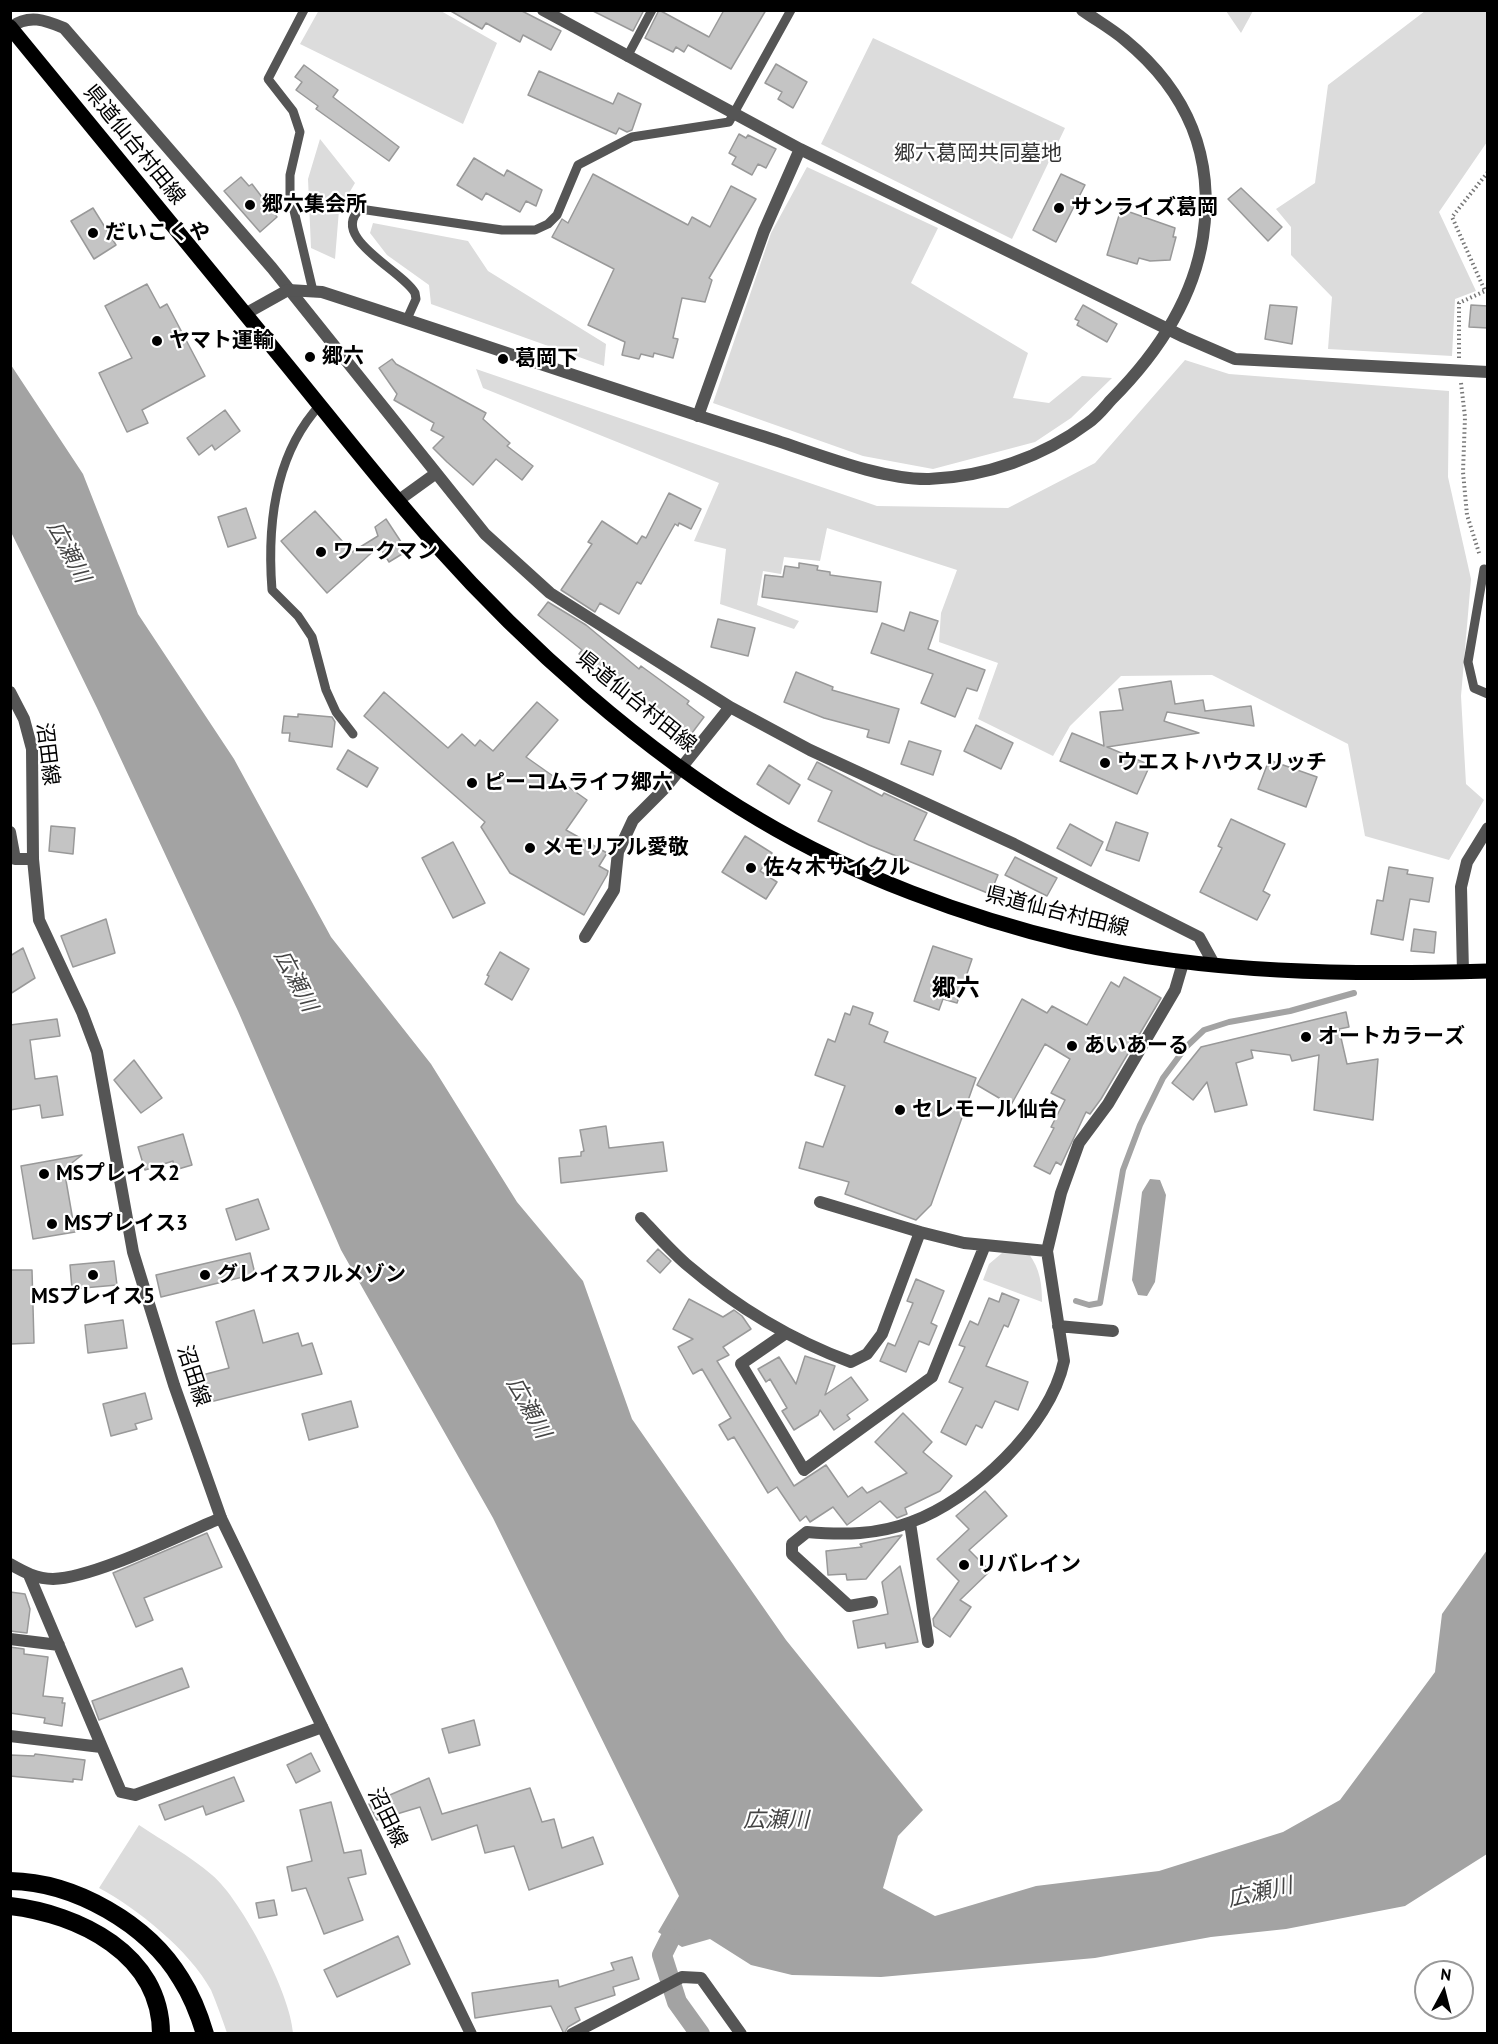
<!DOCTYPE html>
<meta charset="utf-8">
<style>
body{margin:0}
#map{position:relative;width:1498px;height:2044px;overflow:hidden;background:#fff;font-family:"PT Sans",sans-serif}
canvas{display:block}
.frame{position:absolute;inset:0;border:12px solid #000;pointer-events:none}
.north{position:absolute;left:1414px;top:1960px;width:60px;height:60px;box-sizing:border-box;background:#fff;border:2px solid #999;border-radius:50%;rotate:7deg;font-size:16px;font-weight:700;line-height:24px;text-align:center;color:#000}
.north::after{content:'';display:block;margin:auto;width:21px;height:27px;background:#000;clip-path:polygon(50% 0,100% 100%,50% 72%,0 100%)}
</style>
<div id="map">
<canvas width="1498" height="2044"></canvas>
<div class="frame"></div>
<div class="north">N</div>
</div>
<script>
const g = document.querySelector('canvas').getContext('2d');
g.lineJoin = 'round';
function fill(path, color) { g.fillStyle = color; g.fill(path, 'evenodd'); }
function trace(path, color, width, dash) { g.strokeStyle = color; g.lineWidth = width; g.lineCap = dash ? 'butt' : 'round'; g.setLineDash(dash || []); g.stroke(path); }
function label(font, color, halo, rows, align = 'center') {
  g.font = font + ' "PT Sans","Noto Sans JP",sans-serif'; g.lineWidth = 4.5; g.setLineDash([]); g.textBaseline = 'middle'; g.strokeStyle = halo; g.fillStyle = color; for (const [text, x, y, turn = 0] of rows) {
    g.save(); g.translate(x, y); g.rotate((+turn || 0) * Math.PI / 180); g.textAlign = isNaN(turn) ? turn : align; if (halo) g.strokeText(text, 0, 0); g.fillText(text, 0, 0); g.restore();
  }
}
fill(new Path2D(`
 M319,10L441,11L497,43L463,124L300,44Z
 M1226,11H1253L1241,33Z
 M1425,11H1487V142L1439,212L1476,291L1455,299L1452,356L1328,349L1332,297L1291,255V227L1276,209L1315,183L1328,85Z
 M873,38L1065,128L1012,239L821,144Z
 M320,139L355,183L339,210L335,259L311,248L308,179Z
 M807,167L938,228L911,283L1028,353L1013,398L1049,403L1082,376L1112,378L1071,418L1035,442L933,469L863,456L713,403L771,233Z
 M373,223L468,241L488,271L606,344L604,366L431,304L429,285L387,255L370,233Z
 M1185,360L1229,374L1449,391L1448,477L1471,579L1461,696L1466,784L1484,800L1449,860L1365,836L1348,744L1212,675L1121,676L1070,726L1053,756L978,719L998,663L939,642L941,613L957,570L827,528L820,561L784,557L781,574L763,571L757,605L799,621L794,629L720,604L726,549L694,541L719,483L483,388L476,369L877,506L1008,508L1095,463Z
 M1002,1253L1029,1254C1040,1269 1042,1284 1042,1302L983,1280L989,1264Z
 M139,1825C163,1841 190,1856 212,1875C242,1900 291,1995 293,2033H227C222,2019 217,2004 211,1990C190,1951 137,1908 99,1888Z`), '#dcdcdc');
fill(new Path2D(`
 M11,365L83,474L138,614L234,759L331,937L431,1064L517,1202L583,1281L632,1419L786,1640L923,1810L898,1836L883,1888L935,1916L1036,1886L1159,1871L1283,1832L1340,1800L1435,1672L1442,1614L1487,1550V1854L1405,1906L1286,1929L1211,1937L1095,1958L881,1977L792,1975L751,1965L710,1939L682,1947L658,1932L679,1896L493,1518L341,1250L238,1011L98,710L11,532Z
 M1150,1179L1160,1180L1166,1195L1155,1282L1147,1296L1138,1295L1132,1280L1142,1192Z`), '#a3a3a3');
trace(new Path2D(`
 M1076,1301L1089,1305L1100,1303L1123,1170L1140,1125L1163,1078L1186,1047L1204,1030L1229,1022L1290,1011L1354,993`), '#a3a3a3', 6);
trace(new Path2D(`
 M670,1939L662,1955L677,2002L700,2034`), '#a3a3a3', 20);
const building = new Path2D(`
 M449,10H520L561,31L551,50L523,35L520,42L486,23L482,29Z
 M591,10H644L633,31Z
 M659,10L709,37L724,10H766L731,69L688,45L684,52L676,47L673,52L645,38Z
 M776,64L807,82L793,108L778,99L782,92L765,83Z
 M304,65L338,90L333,97L399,147L389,161L316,109L318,106L296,90L302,82L295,77Z
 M539,71L613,104L618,93L641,104L632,130L627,132L619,128L616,134L528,95Z
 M739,134L746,138L748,135L776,149L766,168L758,164L752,175L732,164L736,157L729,153Z
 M474,158L504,176L507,170L542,190L536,206L526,201L520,212L486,193L482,200L457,185Z
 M593,174L688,225L692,217L710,227L731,186L756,199L709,278L712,280L705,302L682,298L673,338L678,339L673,358L654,353L653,357L641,354L639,359L622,355L625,342L588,325L614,269L552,237L562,219L568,223Z
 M1061,174L1085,185L1056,242L1033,230Z
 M241,177L249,186L252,184L277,217L260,232L224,191Z
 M1241,188L1282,227L1268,241L1228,199Z
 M93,208L116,245L94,259L71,221Z
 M1121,209L1175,228L1173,237H1176L1170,260L1150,261L1139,258L1137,264L1107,255Z
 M147,284L160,308L167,304L205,376L142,410L148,423L127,432L99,373L132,358L105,306Z
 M1083,305L1117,324L1107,342L1077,325L1079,321L1075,319Z
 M1270,305L1297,307L1292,344L1265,339Z
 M1471,305L1488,306V328L1469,327Z
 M392,359L396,364L486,413L483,419L510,443L507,446L533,466L522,480L496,459L473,485L447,462L433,448L444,437L431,430L434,423L394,400L397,394L379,368Z
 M225,410L240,431L215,450L212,445L199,455L187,438Z
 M669,493L701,509L691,529L679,523L678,526L675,524L641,584L637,582L619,614L600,603L595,612L561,590L592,544L588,542L602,521L637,544L642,536L646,538Z
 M246,508L256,538L228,547L218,517Z
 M315,511L352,552L378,536L375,527L386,519L407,551L389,562L379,546L327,593L281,541Z
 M799,563L818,566L817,570L830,572V575L881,582L877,612L762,597L765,575L783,577L785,566L799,568Z
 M548,602L586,625L639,669L641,666L689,701L687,704L704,717L689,737L579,654L582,650L538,615Z
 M910,612L938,621L928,649L985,670L977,691L967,688L955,717L921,703L933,674L871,653L882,623L904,631Z
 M718,619L755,628L748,656L711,647Z
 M796,672L833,687L832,690L899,709L889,743L867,737L869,730L824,718L784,702Z
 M1171,681L1175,704L1203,700L1205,711L1251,706L1254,726L1167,712L1164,721L1199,733L1107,747L1150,765L1137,794L1060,761L1072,733L1104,746L1100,712L1123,710L1119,689Z
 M384,692L448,748L462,734L475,746L480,740L493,751L537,702L558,720L526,757L587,800L566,830L607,853L599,866L608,871L607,875L584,915L510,873L481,827L485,822L364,716Z
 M298,714L332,717L335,722L332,747L289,741L290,733H282L284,716L298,717Z
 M976,725L1013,743L1001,769L964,751Z
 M909,741L941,751L933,775L901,764Z
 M348,750L378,768L367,787L337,769Z
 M1269,760L1317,777L1306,807L1258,789Z
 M817,762L882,796L884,793L927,813L914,840L998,875L990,894L869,845L818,821L832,791L808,779Z
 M769,765L800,785L789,804L757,784Z
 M1231,819L1285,844L1263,891L1270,895L1257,920L1200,892L1222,848L1218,846Z
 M1116,822L1148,833L1139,861L1106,850Z
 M1070,824L1103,842L1091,866L1057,848Z
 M51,826L75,828L73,854L49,851Z
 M745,836L772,853L760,871L777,882L766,899L722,872Z
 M453,842L485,903L453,918L422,858Z
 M1015,857L1057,878L1047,896L1005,875Z
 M1389,867L1408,870L1407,874L1433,878L1429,902L1410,899L1403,940L1371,934L1377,900L1383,901Z
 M106,919L115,953L73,967L61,936Z
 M1414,929L1436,932L1434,953L1411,951Z
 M933,946L972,959L957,1003L943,999L939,1010L914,1001Z
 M23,948L35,978L10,994V956Z
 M500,952L529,969L512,1000L485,984L489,976L487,975Z
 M1124,977L1161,998L1101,1099L1090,1114L1086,1112L1061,1165L1056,1162L1050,1174L1034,1166L1054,1128L1051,1127L1065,1100L1051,1093L1070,1059L1045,1044L1011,1105L977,1085L1022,999L1047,1013L1052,1006L1087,1025L1111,982L1119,987Z
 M853,1006L873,1013L869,1024L888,1032L884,1042L976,1078L931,1205L916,1220L845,1194L849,1182L799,1168L806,1142L823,1147L845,1086L815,1075L828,1039L835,1042L845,1013L850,1015Z
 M1346,1012L1349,1027L1339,1029L1347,1064L1378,1059L1373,1120L1314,1110L1319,1055L1292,1061L1290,1055L1251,1050L1253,1058L1236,1063L1247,1105L1215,1112L1207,1082L1193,1100L1172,1083L1201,1047Z
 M57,1019L60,1036L30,1040L35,1079L57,1076L63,1115L42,1118L40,1105L10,1110V1025Z
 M134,1060L162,1098L141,1113L114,1080Z
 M606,1126L609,1148L663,1142L667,1171L561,1183L559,1158L581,1156V1152L584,1151L580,1130Z
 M183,1134L192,1165L175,1170L173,1161L145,1170L138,1147Z
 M82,1155L64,1169L75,1232L33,1239L21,1166Z
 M258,1199L269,1229L236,1240L226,1209Z
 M658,1249L671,1261L660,1273L647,1261Z
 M250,1253L255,1274L161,1297L156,1275Z
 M114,1261L117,1285L72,1289L70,1265Z
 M10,1270H32L34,1343L10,1344Z
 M916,1279L944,1291L931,1323L937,1326L929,1345L919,1341L906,1372L880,1361L888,1343L895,1346L913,1303L907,1301Z
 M1002,1293L1019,1300L1008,1327L1004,1325L986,1366L1028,1382L1018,1410L995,1401L982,1428L976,1425L966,1445L941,1432L963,1388L949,1382L965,1347L959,1345L970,1321L978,1325L989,1298L999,1302Z
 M689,1299L723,1317L734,1310L742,1316L751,1329L723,1347L729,1355L717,1361L794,1486L826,1465L848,1497L862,1487L867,1493L907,1473L875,1442L903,1413L932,1442L923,1452L952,1476L940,1491L905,1508L907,1514L897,1518L880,1501L847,1525L833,1507L810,1522L806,1516L800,1521L777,1487L768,1493L734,1437L728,1440L719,1425L731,1418L702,1369L693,1374L678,1347L693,1339L673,1329Z
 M254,1310L263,1343L298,1333L302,1346L312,1343L322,1374L198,1405L191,1378L229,1368L216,1322Z
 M123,1320L127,1348L88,1353L85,1325Z
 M805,1356L835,1366L825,1395L851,1377L868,1400L847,1415L850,1419L834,1430L820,1410L818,1415L794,1430L782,1411L787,1408L770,1379L766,1382L758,1369L779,1357L796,1384Z
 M145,1393L152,1419L135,1424L137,1429L111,1436L103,1404Z
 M351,1401L358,1427L309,1440L302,1414Z
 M985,1491L1007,1516L969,1550L990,1571L960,1600L971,1607L950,1637L934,1626L933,1619L959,1581L937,1559L969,1529L956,1516Z
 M207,1533L222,1567L144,1598L153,1620L136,1627L113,1573Z
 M902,1535L866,1579L847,1580L846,1574L828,1575L826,1551L862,1547L860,1544Z
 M900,1566L918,1642L886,1648L885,1643L858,1648L853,1621L888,1614L882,1582Z
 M10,1592L25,1594L30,1609L27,1633L10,1631Z
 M10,1647L24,1649V1654L48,1657L43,1696L63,1698L62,1703H65L62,1726L44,1723L45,1718L10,1713Z
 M182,1668L189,1687L99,1720L92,1701Z
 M474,1720L480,1745L449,1753L442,1729Z
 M311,1753L320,1771L296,1783L287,1765Z
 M35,1754L85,1760L82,1780L73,1779V1782L10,1776V1755L34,1756Z
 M234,1777L244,1801L206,1815L203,1806L165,1820L159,1805Z
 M429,1778L442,1814L530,1788L542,1822L554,1819L562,1848L593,1837L603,1864L529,1890L514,1846L485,1853L477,1825L432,1840L420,1807L377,1820L369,1804Z
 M331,1802L344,1853L361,1850L366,1874L348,1878L363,1920L324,1934L306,1888L292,1891L287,1867L312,1861L300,1810Z
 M274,1900L277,1915L259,1918L256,1903Z
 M398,1936L410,1964L337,1997L324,1970Z
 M632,1957L639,1979L613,1987L615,1995L575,2008L580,2020L568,2027L564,2034L551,2006L475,2018L472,1993L558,1980L559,1987L614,1970L611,1963Z`);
fill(building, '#c4c4c4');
trace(building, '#999', 1.5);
trace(new Path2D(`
 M1459,358V303L1485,291L1452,217L1488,172
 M1461,383L1465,417L1463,472L1467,515L1480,556`), '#777', 4, [1.5, 3]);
trace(new Path2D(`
 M304,10L268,79L293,111L300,132L290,175V194L313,291
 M627,57L652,10
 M407,319L416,299L415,293C402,270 329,238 360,209L502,230H535L548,224L557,215L578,165L632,137L729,122L791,10
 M320,405C274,455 267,525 272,590L298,616L312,637L326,690L336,712L353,734
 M1484,569L1468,662L1474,688L1488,694`), '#555', 9);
trace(new Path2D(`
 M543,10L800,149L1184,337L1235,359L1488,372
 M11,27C29,14 45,20 64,28L272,268L485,534L550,593L730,707L810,750L1014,844L1199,937L1215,966
 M698,416L764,231L800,149
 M399,500L435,474
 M10,832L15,859H33
 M585,937L614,890L618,852L633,820L665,788L730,707
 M1463,972L1461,887L1467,862L1488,828
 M820,1202L920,1232
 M641,1218C655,1233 670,1250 686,1264C734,1305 791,1340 851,1362L867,1354L882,1334L920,1232L964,1243L1047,1251
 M1058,1326L1113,1331
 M786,1333L741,1364L804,1470L932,1377L985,1245
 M910,1523L928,1642
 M10,1564C24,1572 37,1579 53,1579C94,1578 180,1535 221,1518
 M29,1575L121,1792L135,1795L322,1727
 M872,1602L849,1606L792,1554V1544L807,1532C843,1535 877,1535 911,1522C972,1500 1050,1427 1064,1361L1047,1251L1061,1193L1079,1143L1108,1104L1175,990L1183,963
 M10,1639L59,1645
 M10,1736L101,1747
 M572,2034L682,1977L701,1978L741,2034`), '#555', 12);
trace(new Path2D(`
 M245,314L288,290L322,292C467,339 612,389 759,435C809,450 878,480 929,479C985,477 1043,457 1088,423C1097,417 1104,408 1111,400C1156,355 1193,301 1203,237C1215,156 1188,92 1125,40C1112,29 1096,20 1082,10
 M10,692L24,719L32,749L33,859L39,920L82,1012L97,1052L133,1252L174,1385L221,1518L471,2034`), '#555', 12);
trace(new Path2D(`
 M10,27C103,139 195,252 287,365C336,425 384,487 435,544C525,645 644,752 760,820C852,875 968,918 1071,942C1208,974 1348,975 1488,971`), '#000', 15);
trace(new Path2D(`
 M10,1881C75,1882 148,1924 181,1979C192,1996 199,2014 205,2034
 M10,1906C79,1914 161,1954 161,2034`), '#000', 18);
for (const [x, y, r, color] of [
 [250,205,6,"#000"],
 [1059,208,6,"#000"],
 [93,233,6,"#000"],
 [157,341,6,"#000"],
 [310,357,6,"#000"],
 [503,359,6,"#000"],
 [321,552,6,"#000"],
 [1105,763,6,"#000"],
 [472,783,6,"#000"],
 [530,848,6,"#000"],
 [751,868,6,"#000"],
 [1306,1037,6,"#000"],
 [1072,1046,6,"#000"],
 [900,1110,6,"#000"],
 [44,1174,6,"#000"],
 [52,1224,6,"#000"],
 [93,1275,6,"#000"],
 [205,1275,6,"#000"],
 [964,1565,6,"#000"]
]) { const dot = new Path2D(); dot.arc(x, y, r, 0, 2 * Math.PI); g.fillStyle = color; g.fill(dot); trace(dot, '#fff', 2); }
label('21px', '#000', '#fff', [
 ["県道仙台村田線",134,145,51],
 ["県道仙台村田線",636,702,39],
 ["沼田線",47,754,83],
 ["県道仙台村田線",1057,912,14],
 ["沼田線",193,1376,72],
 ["沼田線",387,1818,64]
]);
label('21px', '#333', '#fff', [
 ["郷六葛岡共同墓地",978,154]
]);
label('bold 21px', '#000', '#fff', [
 ["郷六集会所",262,205],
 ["サンライズ葛岡",1071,208],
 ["だいこくや",105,233],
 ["ヤマト運輸",169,341],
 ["郷六",322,357],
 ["葛岡下",515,359],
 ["ワークマン",333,552],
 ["ウエストハウスリッチ",1117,763],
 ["ピーコムライフ郷六",484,783],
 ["メモリアル愛敬",542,848],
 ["佐々木サイクル",763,868],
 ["オートカラーズ",1318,1037],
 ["あいあーる",1084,1046],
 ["セレモール仙台",912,1110],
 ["MSプレイス2",56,1174],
 ["MSプレイス3",64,1224],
 ["グレイスフルメゾン",217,1275],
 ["MSプレイス5",93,1297,"center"],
 ["リバレイン",976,1565]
], 'left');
label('italic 22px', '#444', '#fff', [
 ["広瀬川",68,552,62],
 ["広瀬川",295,981,62],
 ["広瀬川",528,1408,61],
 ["広瀬川",776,1821],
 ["広瀬川",1260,1893,-13]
]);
label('bold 24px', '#000', '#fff', [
 ["郷六",956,989]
]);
</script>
